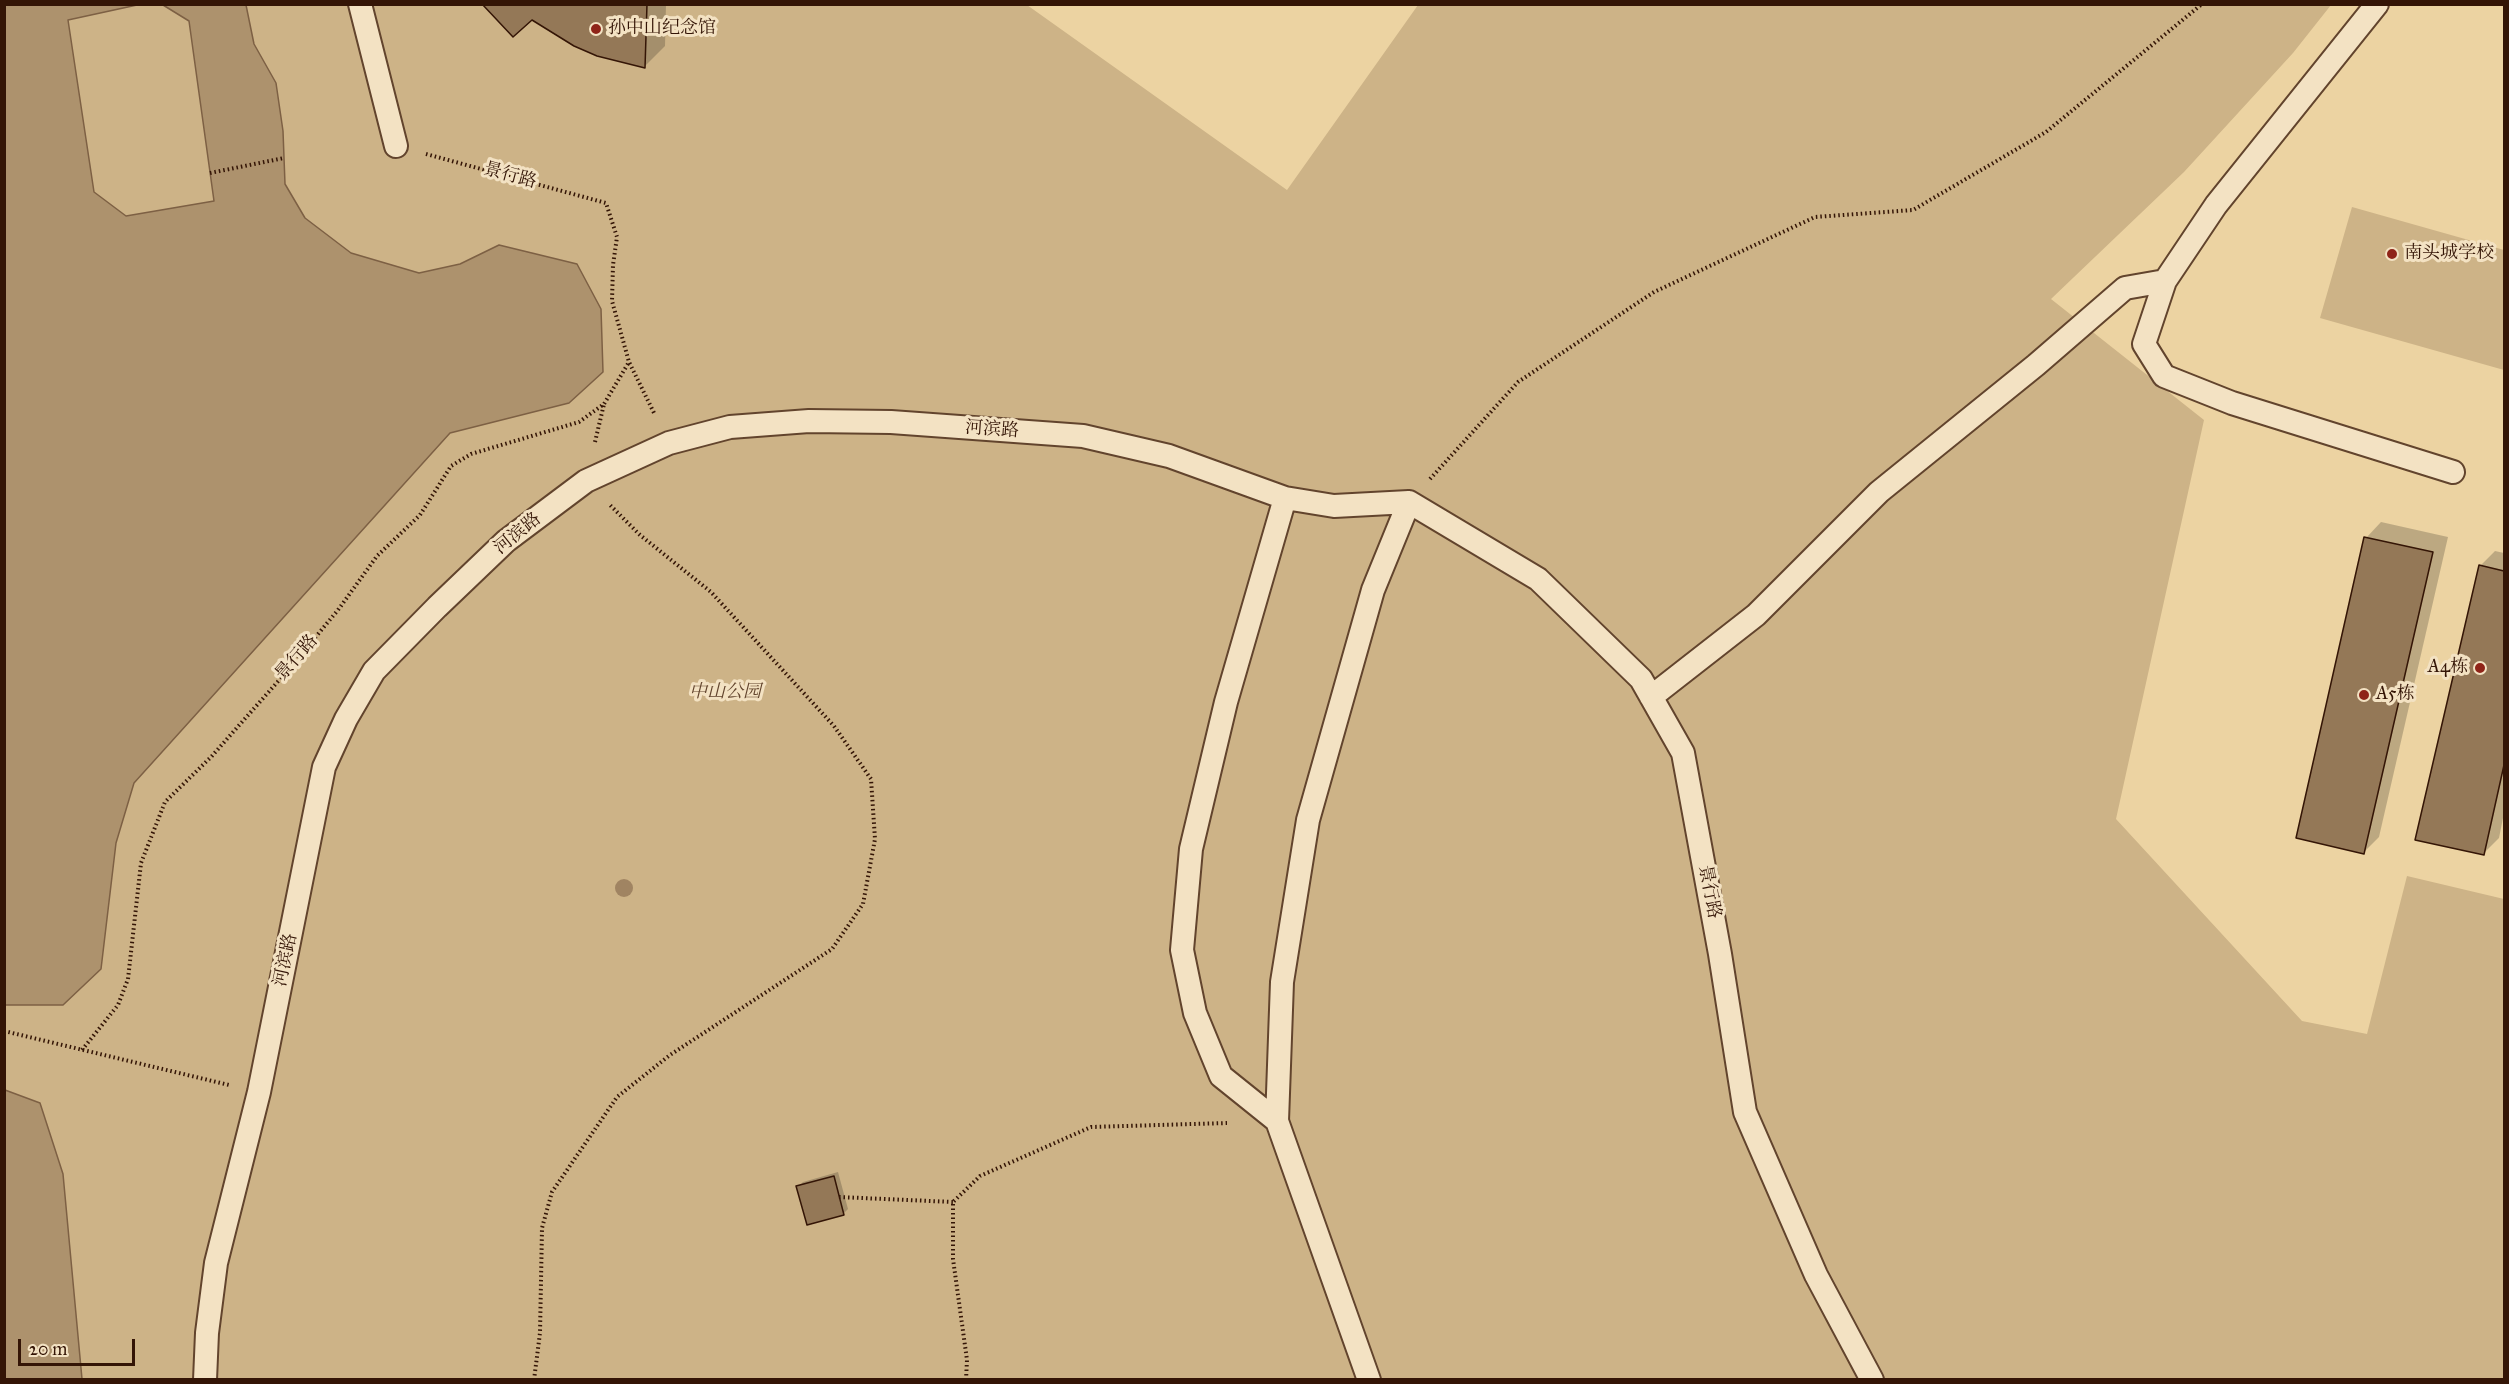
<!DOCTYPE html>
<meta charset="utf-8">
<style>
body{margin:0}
#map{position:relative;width:2509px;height:1384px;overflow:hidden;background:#ecd3a2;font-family:"IM FELL Great Primer",serif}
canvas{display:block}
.frame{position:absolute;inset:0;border:6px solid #341506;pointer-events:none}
.scale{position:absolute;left:18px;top:1339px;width:117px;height:27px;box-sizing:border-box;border:3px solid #341506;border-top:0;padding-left:8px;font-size:18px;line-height:21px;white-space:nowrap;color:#341506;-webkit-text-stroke:4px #f3e2c3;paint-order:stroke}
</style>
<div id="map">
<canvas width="2509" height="1384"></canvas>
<div class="frame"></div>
<div class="scale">20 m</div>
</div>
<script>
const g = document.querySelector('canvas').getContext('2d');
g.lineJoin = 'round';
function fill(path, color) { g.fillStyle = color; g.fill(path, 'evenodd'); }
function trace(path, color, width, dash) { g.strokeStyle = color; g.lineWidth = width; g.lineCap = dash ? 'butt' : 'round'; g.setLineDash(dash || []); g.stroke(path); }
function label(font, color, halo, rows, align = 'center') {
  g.font = font + ' "IM FELL Great Primer","Noto Serif SC",serif'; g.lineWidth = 6; g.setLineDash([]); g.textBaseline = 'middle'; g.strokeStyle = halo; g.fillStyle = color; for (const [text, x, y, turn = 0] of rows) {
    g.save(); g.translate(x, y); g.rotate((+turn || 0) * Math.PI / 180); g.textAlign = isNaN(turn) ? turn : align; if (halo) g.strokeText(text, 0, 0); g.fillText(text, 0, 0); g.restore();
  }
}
fill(new Path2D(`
 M5,5H1027L1287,190L1418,5H2331L2293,53L2184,172L2051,299L2204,420L2116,819L2302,1021L2367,1034L2407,876L2504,899V1379L5,1380Z
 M2352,207L2504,250V370L2320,318Z`), '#cdb387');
const water = new Path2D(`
 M5,4L137,5L68,20L94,192L126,216L214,201L189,21L163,5H246L254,44L276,83L283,131L285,184L305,218L351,253L419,273L460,264L499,245L577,264L601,309L603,372L569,403L450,433L134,783L116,843L101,969L63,1005H5Z
 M5,1090L40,1103L63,1174L82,1379H5Z`);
fill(water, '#ad926d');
trace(water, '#7d6044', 1.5);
fill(new Path2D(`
 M484,4H666L665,46L645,66L532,19Z
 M2381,522L2448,537L2379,837L2364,852L2366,538Z
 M2495,551L2504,553V813L2499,838L2483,854L2480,566Z
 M838,1172L848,1209L843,1214L798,1187L803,1182Z`), '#0003');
const building = new Path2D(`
 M482,4H647L645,68L597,56L574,46L532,20L513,37Z
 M2364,537L2433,552L2364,854L2296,838Z
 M2479,565L2504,571V765L2484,855L2415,840Z
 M834,1176L844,1215L807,1225L796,1186Z`);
fill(building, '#947857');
trace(building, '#341506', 1.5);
const service = new Path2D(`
 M360,4L396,146
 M2377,4L2216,205L2165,281L2144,344L2164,376L2232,403L2453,472
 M1409,502L1538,579L1641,679L1683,753L1720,954L1745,1112L1816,1275L1872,1380
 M1651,697L1756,615L1879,492L2036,365L2125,288L2165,281
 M1277,1121L1221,1076L1195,1013L1182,950L1191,849L1226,702L1285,498
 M205,1380L207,1333L216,1263L259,1092L324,767L346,719L374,671L437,607L506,541L586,481L669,443L730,427L809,421L891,422L1083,436L1169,456L1285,498L1334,506L1409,502
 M1369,1380L1277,1121L1282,982L1308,820L1373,590L1409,502`);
trace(service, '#62442d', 26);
trace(new Path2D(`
 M426,154L606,203L617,237L613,265L612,301L629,362L655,415
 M210,173L284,158
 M595,442L604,404
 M1430,479L1518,382L1654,292L1815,217L1913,210L2046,132L2202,4
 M4,1031L229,1085
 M82,1050L118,1005L128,979L141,863L165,802L211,757L289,669L338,610L377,556L420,515L451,466L471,454L579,422L604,404L629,362
 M839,1197L953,1202
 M534,1380L540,1333L542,1228L552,1192L617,1097L670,1055L832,949L863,904L875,839L871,779L834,726L711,592L640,535L609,504
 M966,1380L967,1360L953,1259V1202L980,1176L1091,1127L1227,1123`), '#341506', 4, [1.5, 3]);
trace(service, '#f3e2c3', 22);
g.fillStyle = '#a08462';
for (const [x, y] of [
 [624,888]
]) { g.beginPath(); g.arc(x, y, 9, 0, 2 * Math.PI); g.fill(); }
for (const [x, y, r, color] of [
 [596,29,6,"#8f2418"],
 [2392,254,6,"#8f2418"],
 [2480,668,6,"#8f2418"],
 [2364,695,6,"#8f2418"]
]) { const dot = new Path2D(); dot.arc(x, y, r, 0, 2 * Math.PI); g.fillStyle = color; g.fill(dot); trace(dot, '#f3e2c3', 2); }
label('18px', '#341506', '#f3e2c3', [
 ["孙中山纪念馆",608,29],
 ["南头城学校",2404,254],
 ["A4栋",2468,668,"right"],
 ["A5栋",2376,695]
], 'left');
label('18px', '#341506', '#f3e2c3', [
 ["景行路",510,176,15],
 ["河滨路",992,430,4],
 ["河滨路",518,534,-39],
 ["景行路",297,658,-49],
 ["景行路",1709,892,79],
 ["河滨路",286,960,-78]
]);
label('italic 18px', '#62442d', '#f3e2c3', [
 ["中山公园",725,693]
]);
</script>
